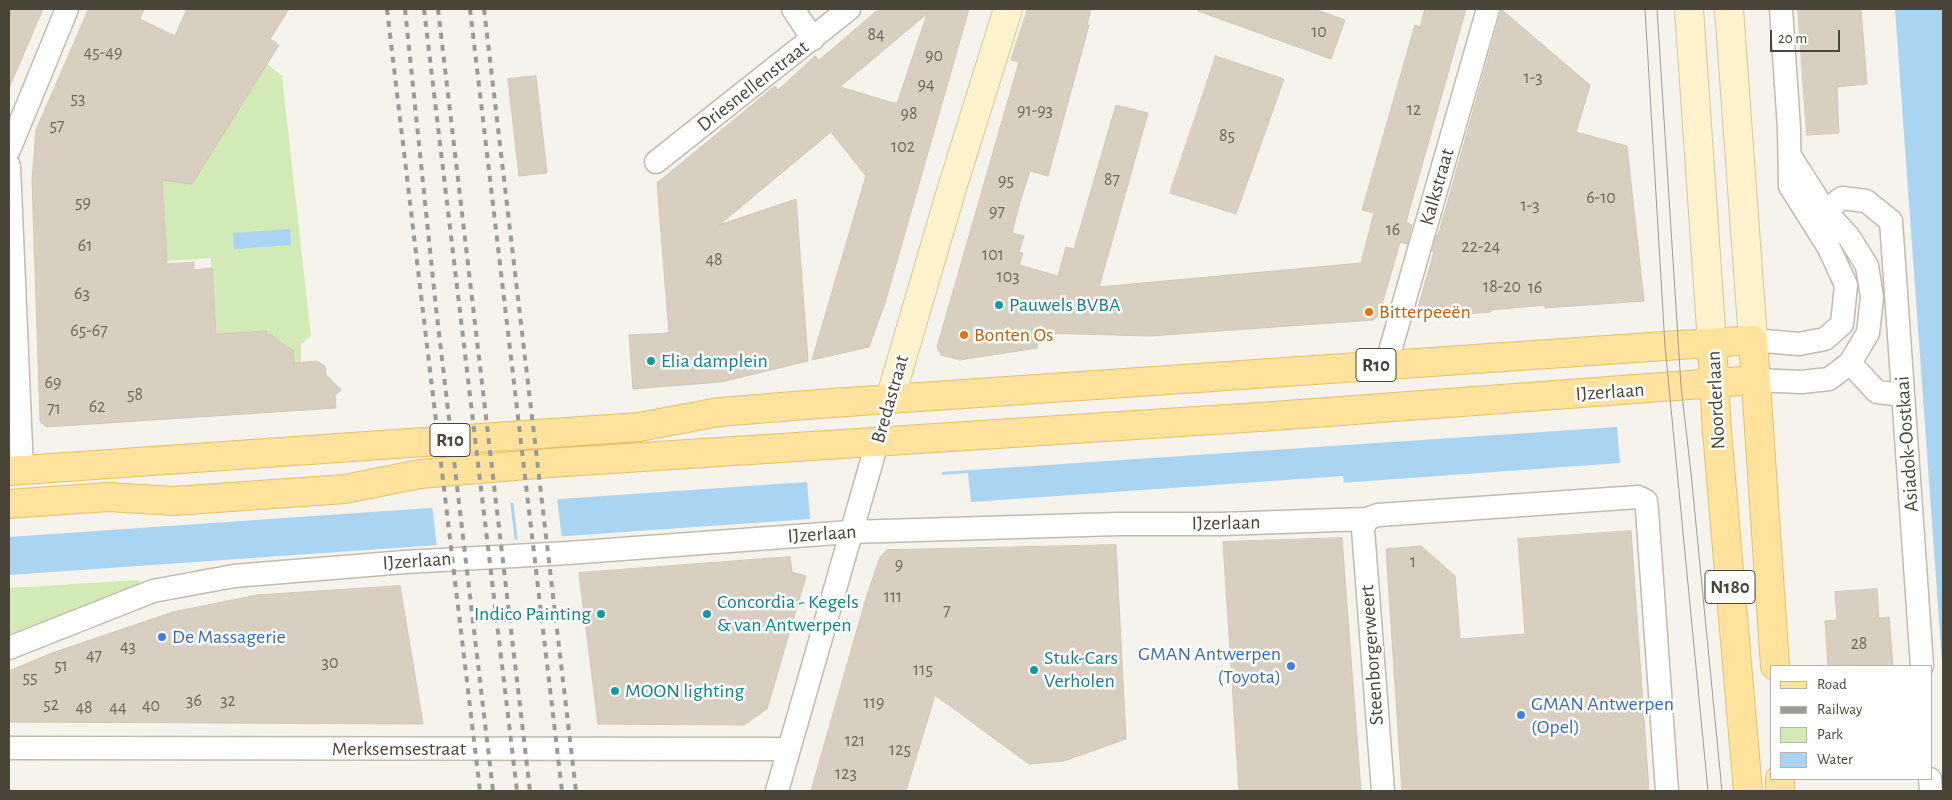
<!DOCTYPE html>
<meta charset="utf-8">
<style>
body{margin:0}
#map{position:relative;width:1952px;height:800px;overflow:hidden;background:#f6f3ec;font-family:"Alegreya Sans",sans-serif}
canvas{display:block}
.frame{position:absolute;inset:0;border:10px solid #4b4439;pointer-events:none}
.legend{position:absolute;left:1770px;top:665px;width:162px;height:115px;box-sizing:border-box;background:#fff;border:1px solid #b7b4b0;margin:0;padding:6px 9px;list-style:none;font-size:15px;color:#4b4439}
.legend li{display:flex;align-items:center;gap:10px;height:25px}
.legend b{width:25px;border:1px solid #b7b4b0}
.scale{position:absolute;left:1770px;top:30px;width:70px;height:22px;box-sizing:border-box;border:2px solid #4b4439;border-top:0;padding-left:6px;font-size:15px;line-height:18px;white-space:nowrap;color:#4b4439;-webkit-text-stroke:4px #fff;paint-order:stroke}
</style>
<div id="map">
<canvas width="1952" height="800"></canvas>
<div class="frame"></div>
<ul class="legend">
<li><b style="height:6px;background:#ffe39c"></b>Road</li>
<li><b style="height:6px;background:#9a9a9a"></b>Railway</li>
<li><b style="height:14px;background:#d2eab5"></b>Park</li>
<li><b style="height:14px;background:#a9d4f2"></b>Water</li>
</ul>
<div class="scale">20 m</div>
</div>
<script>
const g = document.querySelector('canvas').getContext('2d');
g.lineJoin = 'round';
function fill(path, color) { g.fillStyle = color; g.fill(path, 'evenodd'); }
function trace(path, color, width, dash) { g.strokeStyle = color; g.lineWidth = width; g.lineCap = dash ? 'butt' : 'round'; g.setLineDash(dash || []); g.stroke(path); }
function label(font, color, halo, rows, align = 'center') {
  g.font = font + ' "Alegreya Sans",sans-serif'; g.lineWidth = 5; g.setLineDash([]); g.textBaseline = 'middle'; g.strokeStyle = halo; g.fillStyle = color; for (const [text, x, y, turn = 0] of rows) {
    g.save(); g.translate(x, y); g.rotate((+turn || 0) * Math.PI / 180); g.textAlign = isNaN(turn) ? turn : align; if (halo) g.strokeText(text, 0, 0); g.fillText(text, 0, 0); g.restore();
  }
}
fill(new Path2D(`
 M267,64L282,76L311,336L301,344V364L294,365L287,347L273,335H267L266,331L243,332L217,339L211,258L167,261L162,180Z
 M139,580V587L9,634V588Z`), '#d2eab5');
fill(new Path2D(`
 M1895,9H1943V676Z
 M290,229L291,245L234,249L233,233Z
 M1617,427L1620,463L947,511L942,472Z
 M807,482L810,519L9,575V537Z`), '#a9d4f2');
fill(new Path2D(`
 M968,473L971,502L1343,476L1344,485L945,513L940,475Z
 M557,497L562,539L518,542L513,500Z
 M510,500L515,542L437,548L432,505Z`), '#f6f3ec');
const building = new Path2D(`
 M9,9H43L9,88Z
 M89,9H144L140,19L175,36L187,9H289L270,39L279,45L192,184L162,180L167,264L194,262V270L212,268L216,334L266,331L267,335H272L287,347L293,350L294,363L317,361L325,366L326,375L341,390L335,395L336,408L46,427L40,421L32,180L36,130Z
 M879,9H969L885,303L869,347L812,360L866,176L831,132L719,225L796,199L808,361L721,382L633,389L629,335L669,333L657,183L775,86L778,90L815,56L819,60ZM927,14L897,104L840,87Z
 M1028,9H1091L1087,25H1089L1048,176L1030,171L1020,202L1012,233L1024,236L1019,252L1023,253L1019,265L1058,276L1066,247L1074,249L1116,105L1148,113L1099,287L1361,263L1374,213L1362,210L1415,25L1420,27L1425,9H1466L1406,222L1412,225L1407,244L1400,242L1379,315L1373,320L1150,336L1040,333L1037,348L960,360L941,355L937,347L1019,62L1011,60Z
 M1198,9H1314L1345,20L1331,59L1198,11Z
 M1798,9H1861L1867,84L1837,87L1839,133L1807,135Z
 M1502,10L1590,85L1576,132L1627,146L1644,301L1545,308V305L1491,310V312L1415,318L1434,252L1432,251L1437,235H1438Z
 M1216,56L1284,79L1236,214L1170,193Z
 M536,76L547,173L519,176L508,79Z
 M1631,531L1649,791H1402L1386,549L1421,546L1455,576L1460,639L1525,634L1518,539Z
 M1342,538L1361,791H1239L1223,542Z
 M1116,545L1126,739L1064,761L1029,764L935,695L906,791H811L866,598L880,557L887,550Z
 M790,557L792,572L806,576L767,709L744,725L598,724L579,573Z
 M400,586L423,724L9,722V671L52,653L173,612L257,595Z
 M1877,589L1879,618L1889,617L1893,666H1828L1825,621L1837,620L1835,592Z`);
fill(building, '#d8cfc1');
trace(building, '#d3c7b4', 1);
const street = new Path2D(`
 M793,9L813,39
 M9,150L67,9
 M656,162L849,9
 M9,166L22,470
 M1815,225L1825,211L1842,198L1866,201L1891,221L1922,666
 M1753,340L1799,344L1825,339L1842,324L1846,285L1829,248L1790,186L1789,129L1781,9
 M1850,363L1877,392L1903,395
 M1386,365L1488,9
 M1756,380L1801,382L1829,379L1850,363L1868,333L1872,297L1867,266L1849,237L1825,211L1790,156
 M1367,519L1363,529L1383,791
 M9,648L153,591L234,576L405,562L568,553L850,532L1118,524H1221L1367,519L1378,515L1638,497L1646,501L1647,510L1667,791
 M9,748L789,749
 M1930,779L1931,791
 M777,791L877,443`);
const secondary = new Path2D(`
 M1689,9L1712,343
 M1729,9L1753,340
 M890,399L952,188L1008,9`);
const primary = new Path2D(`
 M1712,343L1717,432L1748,791
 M9,471L581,431L639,427L719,412L832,403L1753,340L1775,666
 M9,504L108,497L174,501L345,489L420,474L550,463L1274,416L1756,380
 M1780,779V791`);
trace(street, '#c2bbae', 25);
trace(secondary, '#d6c79b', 30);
trace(primary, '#e6c16a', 30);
trace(street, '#fff', 22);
trace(secondary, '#fff3cd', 28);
trace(primary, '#ffe39c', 28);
trace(new Path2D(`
 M1645,9L1665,346L1708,791
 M1657,9L1681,386L1691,473L1722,791`), '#9a9a9a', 1);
trace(new Path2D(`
 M387,9L480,791
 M405,9L436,308L493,791
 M424,9L517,791
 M438,9L530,791
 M470,9L562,791
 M484,9L576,791`), '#9a9a9a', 4, [6, 6]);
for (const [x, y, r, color] of [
 [999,305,5,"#0f9aa8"],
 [1369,312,5,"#e8710a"],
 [964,335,5,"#e8710a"],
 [651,361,5,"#0f9aa8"],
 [601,614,5,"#0f9aa8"],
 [707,614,5,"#0f9aa8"],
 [162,637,5,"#3f7fe0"],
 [1291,666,5,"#3f7fe0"],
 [1034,670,5,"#0f9aa8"],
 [615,691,5,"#0f9aa8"],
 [1521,715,5,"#3f7fe0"]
]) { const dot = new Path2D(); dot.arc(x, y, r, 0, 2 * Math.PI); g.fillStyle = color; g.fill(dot); trace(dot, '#fff', 2); }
label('18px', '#6e675b', null, [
 ["10",1319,32],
 ["84",876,35],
 ["45-49",103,53],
 ["90",934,56],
 ["1-3",1533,78],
 ["94",926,85],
 ["53",78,99],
 ["12",1414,110],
 ["91-93",1035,111],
 ["98",909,114],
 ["57",57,126],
 ["85",1227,136],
 ["102",903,147],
 ["87",1112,180],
 ["95",1006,181],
 ["6-10",1601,198],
 ["59",83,203],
 ["1-3",1530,206],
 ["97",997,212],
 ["16",1393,230],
 ["61",85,246],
 ["22-24",1481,247],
 ["101",993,255],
 ["48",714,260],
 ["103",1008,277],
 ["18-20",1502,287],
 ["16",1535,288],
 ["63",82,294],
 ["65-67",89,331],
 ["69",53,383],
 ["58",135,395],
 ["62",97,407],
 ["71",54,409],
 ["1",1413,562],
 ["9",899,565],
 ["111",893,597],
 ["7",947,611],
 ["28",1859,644],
 ["43",128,647],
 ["47",94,656],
 ["30",330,663],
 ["51",61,666],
 ["115",923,670],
 ["55",30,678],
 ["36",194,701],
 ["32",228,701],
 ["119",874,703],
 ["52",51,705],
 ["40",151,706],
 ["48",84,708],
 ["44",118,708],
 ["121",855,741],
 ["125",900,750],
 ["123",846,774]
]);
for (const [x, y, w] of [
 [1376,365,40],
 [450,440,40],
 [1730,587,50]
]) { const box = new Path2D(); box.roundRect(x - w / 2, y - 16.5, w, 33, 4); g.fillStyle = '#fff'; g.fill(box); trace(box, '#4b4439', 1); }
label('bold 19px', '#4b4439', null, [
 ["R10",1376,365],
 ["R10",450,440],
 ["N180",1730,587]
]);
label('20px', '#4b4439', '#fff', [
 ["Driesnellenstraat",753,86,-38],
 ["Kalkstraat",1437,187,-74],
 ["IJzerlaan",1610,392,-4],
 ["Bredastraat",890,399,-74],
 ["Noorderlaan",1716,400,-93],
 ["Asiadok-Oostkaai",1907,444,-94],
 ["IJzerlaan",1226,523,-1],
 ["IJzerlaan",822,534,-4],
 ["IJzerlaan",417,561,-4],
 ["Steenborgerweert",1372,655,-94],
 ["Merksemsestraat",399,749]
]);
label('20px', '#0d838f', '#fff', [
 ["Pauwels BVBA",1009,305],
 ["Elia damplein",661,361],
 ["Concordia - Kegels",717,602],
 ["& van Antwerpen",717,625],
 ["Indico Painting",591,614,"right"],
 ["Stuk-Cars",1044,658],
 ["Verholen",1044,681],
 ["MOON lighting",625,691]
], 'left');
label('20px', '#c56008', '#fff', [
 ["Bitterpeeën",1379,312],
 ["Bonten Os",974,335]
], 'left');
label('20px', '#366cbe', '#fff', [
 ["De Massagerie",172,637],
 ["GMAN Antwerpen",1281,654,"right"],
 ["(Toyota)",1281,677,"right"],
 ["GMAN Antwerpen",1531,704],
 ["(Opel)",1531,727]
], 'left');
</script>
